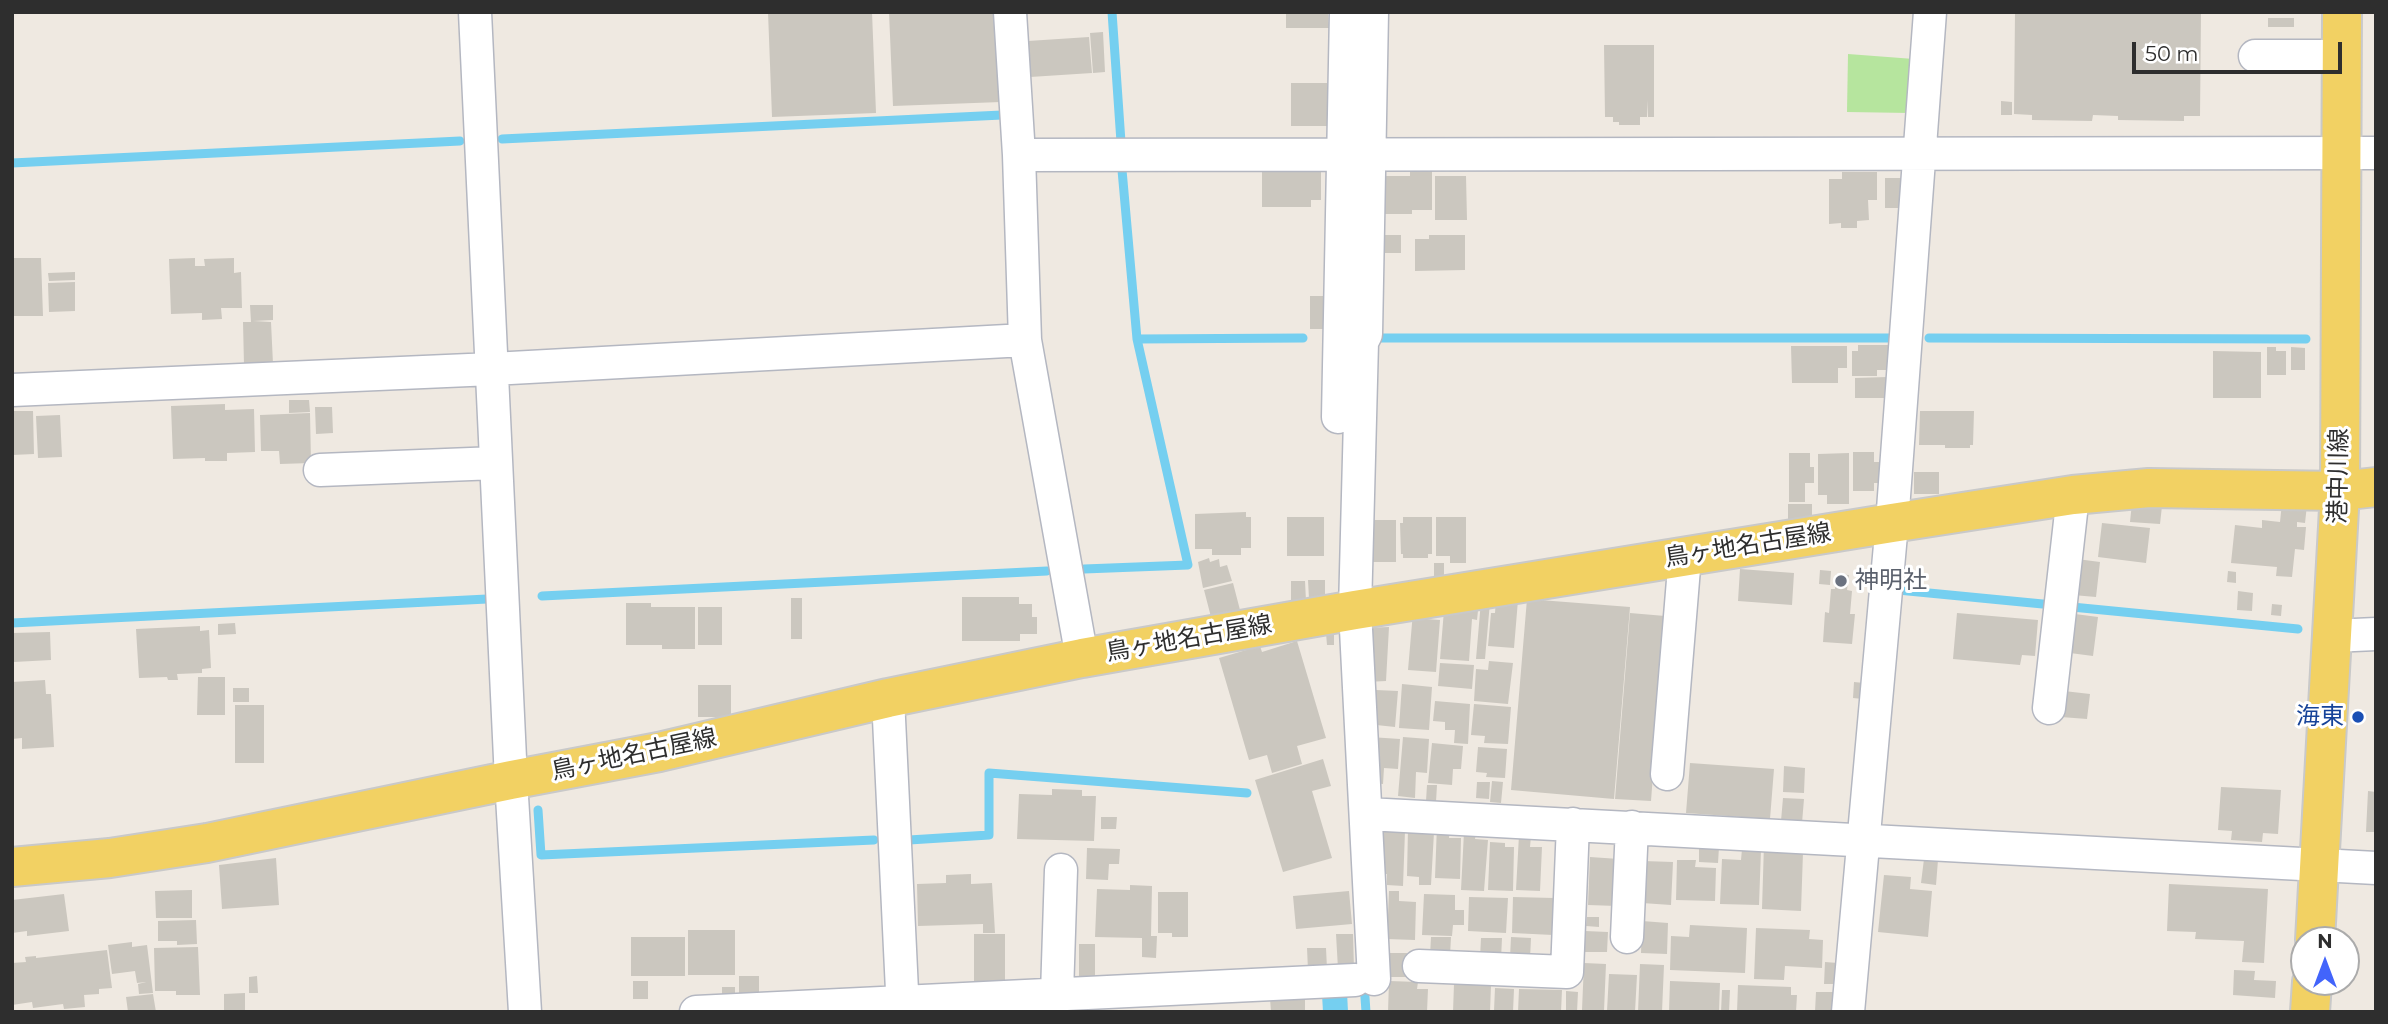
<!DOCTYPE html>
<meta charset="utf-8">
<style>
body{margin:0}
#map{position:relative;width:2388px;height:1024px;overflow:hidden;background:#efe9e1;font-family:Montserrat,sans-serif}
canvas{display:block}
.frame{position:absolute;inset:0;border:14px solid #2e2e2e;pointer-events:none}
.north{position:absolute;left:2290px;top:926px;width:70px;height:70px;box-sizing:border-box;background:#fff;border:2px solid #ababab;border-radius:50%;rotate:0deg;font-size:19px;font-weight:700;line-height:28px;text-align:center;color:#2e2e2e}
.north::after{content:'';display:block;margin:auto;width:24px;height:32px;background:#4264fb;clip-path:polygon(50% 0,100% 100%,50% 72%,0 100%)}
.scale{position:absolute;left:2132px;top:42px;width:210px;height:32px;box-sizing:border-box;border:4px solid #2e2e2e;border-top:0;padding-left:9px;font-size:21px;line-height:24px;white-space:nowrap;color:#2e2e2e;-webkit-text-stroke:5px #fff;paint-order:stroke}
</style>
<div id="map">
<canvas width="2388" height="1024"></canvas>
<div class="frame"></div>
<div class="north">N</div>
<div class="scale">50 m</div>
</div>
<script>
const g = document.querySelector('canvas').getContext('2d');
g.lineJoin = 'round';
function fill(path, color) { g.fillStyle = color; g.fill(path, 'evenodd'); }
function trace(path, color, width, dash) { g.strokeStyle = color; g.lineWidth = width; g.lineCap = dash ? 'butt' : 'round'; g.setLineDash(dash || []); g.stroke(path); }
function label(font, color, halo, rows, align = 'center') {
  g.font = font + ' Montserrat,"Noto Sans JP",sans-serif'; g.lineWidth = 6; g.setLineDash([]); g.textBaseline = 'middle'; g.strokeStyle = halo; g.fillStyle = color; for (const [text, x, y, turn = 0] of rows) {
    g.save(); g.translate(x, y); g.rotate((+turn || 0) * Math.PI / 180); g.textAlign = isNaN(turn) ? turn : align; if (halo) g.strokeText(text, 0, 0); g.fillText(text, 0, 0); g.restore();
  }
}
fill(new Path2D(`
 M1848,54L1914,59L1910,113L1847,112Z`), '#b6e59e');
fill(new Path2D(`
 M1347,992L1348,1012H1323L1322,994Z`), '#75cff0');
trace(new Path2D(`
 M1112,12L1121,142
 M502,139L1002,115
 M12,163L460,141
 M1377,338H1890
 M1929,338L2306,339
 M1137,339L1303,338
 M1084,569L1188,565L1137,339L1122,170
 M542,596L1047,571
 M1897,596L1898,590L2053,605
 M2072,607L2298,629
 M12,623L487,599
 M538,810L541,855L874,840
 M909,840L989,835V773L1247,793
 M1364,983L1366,1012`), '#75cff0', 9);
fill(new Path2D(`
 M768,12H872L876,113L772,117Z
 M889,12H997L1001,102L893,106Z
 M1286,12H1328L1329,28H1286Z
 M2015,12H2201L2200,116H2184V121L2118,120V116L2093,115L2092,121L2032,120V115L2014,114Z
 M2268,18H2294V27H2268Z
 M1103,32L1105,72L1093,73L1090,33Z
 M1089,37L1092,73L1030,77L1028,41Z
 M1604,45H1654V117H1648L1647,100V117H1640V125H1619V122H1613V117H1605Z
 M1291,83H1327V126H1291Z
 M2001,101L2012,102V115H2001Z
 M1410,164H1432V210H1412V214H1382L1381,176H1410Z
 M1262,170H1321V200H1311V207H1262Z
 M1842,172H1877V200H1868L1869,220L1857,221V228H1841V223L1829,224V179H1842Z
 M1435,176H1466L1467,220H1435Z
 M1885,178H1901V208H1885Z
 M1380,235H1401V253H1380Z
 M1429,235H1465V270L1415,271V239H1429Z
 M12,258H41L43,316H12Z
 M195,258V266H205L204,259L234,258V273L241,272L242,308H221L222,319L202,320V313L171,314L169,259Z
 M75,272V280L49,281L48,273Z
 M75,282V311L49,312L48,283Z
 M1310,296H1329V329H1310Z
 M250,305H273V320L253,321L271,322L273,364L244,365L243,322H251Z
 M1858,345H1890V370H1877V376H1852V351H1858Z
 M1791,346H1847V368H1838V383H1792Z
 M2267,347H2276V351H2286V375H2267Z
 M2291,347L2305,348V370H2291Z
 M2213,351L2261,352V398H2213Z
 M1887,377V398H1855V378Z
 M289,400H309L310,412L289,413Z
 M225,404V410L254,409L255,452L227,453V461H205V458L173,459L171,406Z
 M315,407H332L333,433L316,434Z
 M12,411H33L34,454L12,455Z
 M1920,411H1974L1973,445H1970V448H1945V445H1919Z
 M310,413L311,463L280,464L279,451H261L260,415Z
 M60,415L62,457L38,458L36,416Z
 M1853,452H1874V462H1882V483H1874V491H1853Z
 M1789,453H1810V467H1814V483H1805V502H1789Z
 M1849,453V504H1827V495H1818V454Z
 M1914,472H1939V494H1914Z
 M2132,503L2162,506L2160,524L2130,522Z
 M2282,503L2307,505L2305,523L2297,522V527H2306L2304,550L2295,549L2292,577L2276,576L2277,567L2231,563L2235,525L2262,528V520L2280,522Z
 M1788,504H1812V521H1788Z
 M1246,512V517H1251V548H1241V555H1212V549H1195V514Z
 M1287,517H1324V556H1287Z
 M1403,517H1432V554H1428V558H1403V554H1401L1400,523H1403Z
 M1436,517H1466V563H1450V556H1436Z
 M1365,520H1396V562H1365Z
 M2102,523L2150,528L2146,563L2098,557Z
 M1209,558L1210,562L1219,559L1220,567L1227,565L1232,581L1203,588L1198,562Z
 M2077,559L2100,562L2096,597L2073,595Z
 M1434,563H1444V582H1434Z
 M1740,569L1794,573L1792,605L1738,601Z
 M1820,570L1831,571L1830,585L1819,584Z
 M2228,571L2236,572V583L2227,582Z
 M1836,574L1849,575L1847,590L1852,591L1850,614H1855L1852,644L1823,642L1825,612L1829,613L1831,589H1835Z
 M1308,580H1325V599H1309Z
 M1291,581H1305L1306,601H1291Z
 M1233,583L1240,610L1211,617L1204,590Z
 M2238,591L2253,593L2252,611L2237,610Z
 M962,597H1019V604H1032V617H1037V634H1020V641H962Z
 M791,598H802V639H791Z
 M1496,599L1518,600L1514,648L1488,646L1491,613H1495Z
 M1527,599L1630,607L1614,799L1511,790Z
 M1479,601L1477,620L1472,619L1469,661L1440,659L1444,610Z
 M1481,601L1490,602L1485,659H1476Z
 M626,603H651V607H695V649H662V645H626Z
 M2272,604L2282,605L2281,616L2271,615Z
 M698,607H722V645H698Z
 M1413,612L1426,613V619L1440,620L1436,672L1408,670Z
 M1630,613L1665,616L1651,801L1615,799Z
 M1957,613L2038,620L2035,656L2022,655L2020,665L1953,659Z
 M2075,614L2098,617L2093,656L2070,653Z
 M235,623L236,634L218,635V624Z
 M200,626V631L209,630L211,668L202,669V673L177,674L178,680H168L167,677L139,678L136,629Z
 M1389,627L1386,681L1366,682L1364,628Z
 M50,632L51,660L14,662L12,633Z
 M1326,633H1334V645H1327Z
 M1297,641L1326,738L1297,746L1302,764L1272,773L1267,755L1249,760L1219,658L1260,646L1262,652Z
 M1489,661L1513,663L1508,704L1474,701L1476,669L1488,670Z
 M1440,663L1474,665L1472,689L1438,686Z
 M198,677H225V715H197Z
 M45,680L46,694H51L54,747L22,749V738L12,739V682Z
 M1854,682L1864,683L1863,699L1853,698Z
 M1402,684L1432,687L1429,730L1399,728Z
 M698,685H731V717H698Z
 M233,688H249V702H233Z
 M1376,690L1398,691L1395,727L1367,724L1375,703Z
 M2064,691L2090,694L2087,719L2061,717Z
 M1435,701L1470,704L1468,744L1454,743L1455,730H1445V722L1433,721Z
 M1474,704L1511,707L1508,744L1484,743L1485,736L1471,735Z
 M235,705H264V763H235Z
 M1370,737L1400,739L1398,769L1384,768L1383,784L1372,783Z
 M1403,737L1429,739L1427,773L1416,772L1415,798L1398,796Z
 M1432,743L1463,746L1461,769H1453L1452,785L1428,783Z
 M1478,747L1507,749L1505,778L1486,777L1487,773L1476,772Z
 M1323,759L1331,786L1312,791L1332,858L1283,872L1255,780Z
 M1690,763L1774,769L1770,819L1686,813Z
 M1784,766L1805,768L1804,793L1783,792Z
 M1492,781L1503,782L1501,803L1490,802Z
 M1477,782H1490L1489,799L1476,798Z
 M1427,785H1437L1436,802L1426,801Z
 M2221,787L2281,790L2278,834L2263,833L2262,842L2231,840L2232,831L2218,830Z
 M1052,789L1082,790V796H1096L1094,841L1017,839L1019,794L1052,795Z
 M2368,791L2376,792V832H2366Z
 M1783,798L1804,799L1802,823L1781,821Z
 M1101,817H1117L1116,829H1101Z
 M1381,824L1405,831L1403,886L1387,885V874H1383Z
 M1437,825L1450,826L1449,838H1461L1460,879L1435,878Z
 M1408,828L1434,832L1431,885H1419V877L1407,876Z
 M1464,832L1476,833L1475,839L1488,840L1484,891L1461,890Z
 M1519,835L1531,836L1530,847H1542L1540,891L1516,890Z
 M1490,842L1505,843V847H1514L1513,891L1488,890Z
 M1764,844L1803,852L1801,911L1762,909Z
 M1699,847H1719L1718,863L1699,862Z
 M1087,848L1120,849L1119,864H1109L1108,880L1086,879Z
 M1742,849L1761,850L1759,905L1720,904L1722,859L1741,860Z
 M1590,857L1619,859L1617,906L1588,905Z
 M276,858L279,905L222,909L219,865Z
 M1924,859L1938,860L1936,885L1921,883Z
 M1677,860H1696L1695,867L1716,868L1715,901L1676,900Z
 M1643,861L1673,862L1671,905L1642,903Z
 M971,874V884L992,883L995,933H983V924L918,926L917,884L946,883V875Z
 M1884,875L1911,877L1910,889L1932,891L1928,937L1878,932Z
 M2169,884L2268,889L2264,963L2242,962L2244,941L2195,939L2196,932L2167,931Z
 M1130,885L1152,886L1151,936H1157L1156,958L1142,957V938L1095,937L1097,889L1130,890Z
 M192,890V918H156L155,891Z
 M1349,891L1352,924L1296,929L1293,896Z
 M1389,891H1399V901L1416,902L1415,940L1387,939Z
 M1158,892H1188V937H1172V933H1158Z
 M64,894L69,931L27,936V931L12,933V900Z
 M1424,894L1455,895V910H1464V925H1453L1452,936L1422,935Z
 M1469,897L1508,898L1506,933L1468,931Z
 M1513,897L1554,898L1553,935L1512,933Z
 M1587,917H1599V927L1586,926Z
 M196,920L197,944L177,945V941H158V921Z
 M1642,921L1668,923L1667,954L1641,953Z
 M1690,925L1747,928L1745,973L1670,970L1671,936L1689,937Z
 M1756,928L1810,930L1809,939L1823,940L1822,968L1785,966L1784,980L1754,979Z
 M688,930H735V975H688Z
 M1585,931L1608,932L1607,952H1585Z
 M974,934H1005V984H974Z
 M1336,934H1353L1354,969H1338Z
 M631,937H685V976H631Z
 M1431,937H1451L1450,956H1430Z
 M1511,937L1531,938L1530,959L1510,958Z
 M1481,938H1502L1501,959L1480,958Z
 M132,942V947L147,945L153,993L139,994L138,984L146,982L137,983L135,971L112,974L108,945Z
 M1079,944H1095V979H1079Z
 M198,947L200,995H176V991H155L154,948Z
 M1307,948H1326L1327,969L1308,970Z
 M107,950L112,988L99,989V994L84,995L85,1007L64,1009L63,1004L33,1008L32,1002L12,1005V963L26,962L25,957L36,956V958Z
 M1385,953H1407L1406,977H1384Z
 M1825,962L1838,963L1837,984H1824Z
 M1584,963L1606,964L1604,1011L1582,1010Z
 M1640,964L1664,965L1662,1012H1638Z
 M2234,970L2255,971L2254,980L2276,981L2275,998L2233,995Z
 M1609,974L1637,975L1635,1012L1607,1011Z
 M257,976L258,993H249V977Z
 M739,976H759V996H739Z
 M633,981H648V999H633Z
 M1389,981L1418,982L1417,989H1428L1427,1012H1388Z
 M1670,981L1720,983L1719,1012H1669Z
 M1454,984L1491,985L1490,1012H1453Z
 M1738,985L1791,987V995H1797L1796,1012H1737Z
 M722,987H735V997H722Z
 M1495,988L1514,989L1513,1012L1494,1011Z
 M1519,989L1562,990L1561,1012H1518Z
 M1722,990H1730L1729,1012H1721Z
 M1566,991L1578,992L1577,1012H1566Z
 M1816,992H1835L1834,1012H1815Z
 M245,993V1012H224V994Z
 M153,994L156,1012H128L126,997Z
 M1305,995V1011L1271,1012L1270,998Z`), '#cbc7bf');
const minor = new Path2D(`
 M475,12L511,780L525,1012
 M1010,12L1019,155L1025,340L1082,658
 M1372,12L1366,334L1362,342L1355,610L1374,979
 M2255,56H2342
 M1019,155L2376,153
 M12,390L492,369L1025,340
 M1338,417L1346,12
 M320,470L496,463
 M2332,636L2376,634
 M888,698L903,1012
 M2049,708L2073,495
 M1667,774L1685,556
 M1367,814L2376,868
 M1627,937L1632,827
 M1419,966L1567,972L1573,824
 M1057,994L1061,870
 M696,1012L1355,980
 M1848,1012L1892,523L1930,12`);
const major = new Path2D(`
 M12,867L110,858L207,843L511,780L659,752L888,698L1082,658L1355,610L1892,523L2073,495L2149,488L2340,491L2376,487
 M2315,940L2340,491L2342,12
 M2310,1012L2312,982`);
trace(minor, '#b4b7c1', 35);
trace(major, '#c9c9c9', 42);
trace(minor, '#fff', 32);
trace(major, '#f2d163', 38);
for (const [x, y, r, color] of [
 [1841,581,7,"#6b7280"],
 [2358,717,7,"#1a4fb4"]
]) { const dot = new Path2D(); dot.arc(x, y, r, 0, 2 * Math.PI); g.fillStyle = color; g.fill(dot); trace(dot, '#fff', 2.5); }
label('24px', '#2e2e2e', '#fff', [
 ["港中川線",2339,476,-89],
 ["鳥ヶ地名古屋線",1748,546,-9],
 ["鳥ヶ地名古屋線",1189,639,-10],
 ["鳥ヶ地名古屋線",634,755,-12]
]);
label('24px', '#5b616d', '#fff', [
 ["神明社",1855,581]
], 'left');
label('24px', '#164399', '#fff', [
 ["海東",2344,717]
], 'right');
</script>
